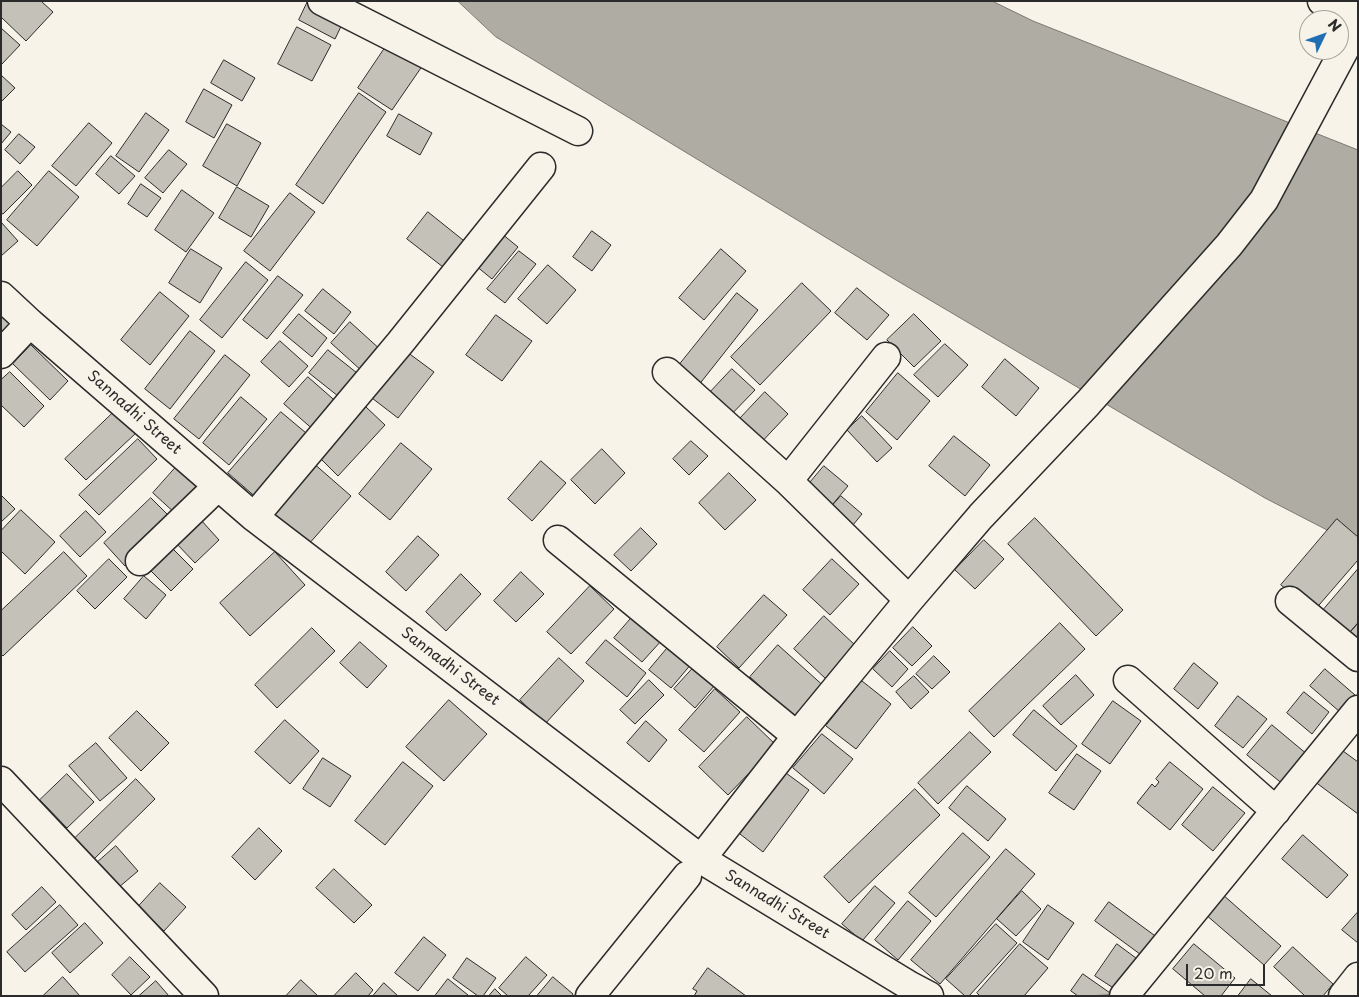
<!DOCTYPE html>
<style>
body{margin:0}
#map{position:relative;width:1359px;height:997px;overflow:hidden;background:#f7f3e8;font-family:"Playpen Sans",sans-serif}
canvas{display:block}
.frame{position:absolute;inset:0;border:2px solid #2b2b2b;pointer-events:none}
.north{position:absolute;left:1299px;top:10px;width:50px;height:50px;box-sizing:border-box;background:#f7f3e8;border:1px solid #a5a39c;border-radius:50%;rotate:48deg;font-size:14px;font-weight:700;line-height:20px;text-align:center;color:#2b2b2b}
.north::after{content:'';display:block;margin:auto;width:18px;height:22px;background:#1f6fb2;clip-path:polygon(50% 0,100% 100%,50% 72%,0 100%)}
.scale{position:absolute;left:1186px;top:964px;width:79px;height:22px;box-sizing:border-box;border:2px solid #2b2b2b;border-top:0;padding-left:6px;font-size:15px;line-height:18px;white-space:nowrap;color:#2b2b2b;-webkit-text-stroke:4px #f7f3e8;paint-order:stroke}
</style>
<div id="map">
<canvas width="1359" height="997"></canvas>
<div class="frame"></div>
<div class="north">N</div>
<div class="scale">20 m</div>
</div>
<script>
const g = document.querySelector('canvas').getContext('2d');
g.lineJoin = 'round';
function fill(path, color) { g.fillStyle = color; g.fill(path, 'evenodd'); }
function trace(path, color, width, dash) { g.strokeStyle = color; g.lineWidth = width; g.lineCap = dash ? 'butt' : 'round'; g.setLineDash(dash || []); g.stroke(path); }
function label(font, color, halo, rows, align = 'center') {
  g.font = font + ' "Playpen Sans",sans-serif'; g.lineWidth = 4; g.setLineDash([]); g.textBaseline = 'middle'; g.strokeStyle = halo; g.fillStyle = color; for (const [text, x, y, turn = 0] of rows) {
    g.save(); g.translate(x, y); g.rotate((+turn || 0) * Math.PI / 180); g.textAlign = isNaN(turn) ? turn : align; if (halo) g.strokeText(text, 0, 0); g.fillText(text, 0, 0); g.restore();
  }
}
const water = new Path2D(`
 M458,1H992L1033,21L1358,150V546L1265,498L896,280L496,37Z`);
fill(water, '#afaca4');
trace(water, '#7a7874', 1);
const building = new Path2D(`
 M2,1H41L53,12L26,41L1,17Z
 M308,1H313L345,18L335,39L299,20Z
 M297,27L331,45L312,81L278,64Z
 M1,28L20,45L2,64H1Z
 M391,39L425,62L392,110L358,88Z
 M224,60L255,78L242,101L211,83Z
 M1,75L15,88L1,102Z
 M204,89L232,105L214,138L186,122Z
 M359,93L386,112L323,204L296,185Z
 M146,113L169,130L139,172L116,156Z
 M399,114L432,133L420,155L387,136Z
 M89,123L112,143L76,186L52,166Z
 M1,124L11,132L1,144Z
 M227,124L261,143L237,186L203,166Z
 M19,134L35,147L20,164L5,150Z
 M169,150L187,164L163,193L145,178Z
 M111,156L135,176L119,194L96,174Z
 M18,171L32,185L3,214L1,213V188Z
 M49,171L79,197L37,246L7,220Z
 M141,184L161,198L147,217L128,204Z
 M237,187L269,206L251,237L219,218Z
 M182,190L214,213L186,252L155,230Z
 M290,193L315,212L270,271L244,251Z
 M428,212L473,248L452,274L407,239Z
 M1,222L18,241L1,256Z
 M496,229L518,247L492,279L470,261Z
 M592,231L611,245L592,271L573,257Z
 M191,249L222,268L200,303L169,283Z
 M721,249L746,271L704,320L679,298Z
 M519,251L536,264L505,303L487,289Z
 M246,262L268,280L222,338L200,320Z
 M548,265L576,290L547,324L518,299Z
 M278,276L303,295L267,339L243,320Z
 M802,283L831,311L760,385L731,357Z
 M857,288L889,315L867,340L835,313Z
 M323,289L351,312L334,334L305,311Z
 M160,292L189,316L150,365L121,340Z
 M737,293L758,310L698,386L676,369Z
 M1,312L12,321L1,333Z
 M299,314L327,338L312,357L283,333Z
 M914,314L941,341L914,367L887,340Z
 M496,315L532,341L502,381L466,355Z
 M350,322L382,351L363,372L331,343Z
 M190,331L215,351L170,409L145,389Z
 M280,341L308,366L289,387L261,362Z
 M945,344L968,365L938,397L914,375Z
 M31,345L68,381L50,400L13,364Z
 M403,349L434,372L398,418L368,395Z
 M328,350L357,373L338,396L309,373Z
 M225,355L250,375L199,439L174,419Z
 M1005,359L1039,388L1016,416L982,387Z
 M732,369L755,390L724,422L702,401Z
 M10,372L44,406L24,427L1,405V380Z
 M898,373L930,401L897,440L866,412Z
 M308,377L340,405L316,432L284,404Z
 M765,392L788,414L756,448L733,426Z
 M241,397L267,419L229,465L203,443Z
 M366,407L385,425L338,476L319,457Z
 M115,411L136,433L86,480L65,459Z
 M281,412L312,438L259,500L228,473Z
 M862,416L892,448L877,462L847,430Z
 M954,436L990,465L965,496L929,466Z
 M138,439L157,459L99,515L79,495Z
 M691,441L708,456L689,475L673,459Z
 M401,443L432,469L390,520L359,494Z
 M602,449L625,473L595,504L571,480Z
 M541,461L566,483L532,521L508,499Z
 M312,462L351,496L308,545L269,511Z
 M177,466L202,489L177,515L153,493Z
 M824,466L848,486L827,511L803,491Z
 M729,473L756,500L725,530L699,503Z
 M1,495L15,509L1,522Z
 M841,496L862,514L848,531L826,513Z
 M151,498L173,520L125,566L104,543Z
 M21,510L55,542L25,574L1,551V531Z
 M86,511L106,532L80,557L60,536Z
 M1035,518L1123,610L1096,636L1008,544Z
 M1337,519L1358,537V560L1313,612L1281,585Z
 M201,520L219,540L195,563L176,543Z
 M641,528L657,544L631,571L614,555Z
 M418,536L439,555L406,591L386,572Z
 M984,540L1004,559L975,589L955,570Z
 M170,546L193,569L171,591L148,568Z
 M64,552L87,576L3,656L1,654V611Z
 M275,552L305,585L250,636L220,603Z
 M109,559L127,577L95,609L77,591Z
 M832,559L859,584L830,615L803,590Z
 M1358,569V623L1345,638L1319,615Z
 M521,572L544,594L516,622L494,601Z
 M461,574L481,594L446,631L426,612Z
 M144,576L166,595L146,619L124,599Z
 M590,586L614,609L571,654L547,632Z
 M764,595L787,615L739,668L717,647Z
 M634,615L662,640L642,662L614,638Z
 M824,616L856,646L826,679L794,649Z
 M1060,623L1085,649L994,737L969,711Z
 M1358,623V643L1348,635Z
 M913,627L932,646L912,666L893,648Z
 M312,628L335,651L277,708L255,685Z
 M606,640L646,673L627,697L586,663Z
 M360,642L387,666L367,688L340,663Z
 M670,645L692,663L671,688L649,670Z
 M778,645L827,689L799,721L750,677Z
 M890,651L908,669L892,687L873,669Z
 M934,656L950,672L932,689L916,674Z
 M559,658L584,681L545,724L520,700Z
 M1194,663L1218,683L1198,709L1174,689Z
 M695,666L715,685L695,708L674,689Z
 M1325,669L1355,695L1340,712L1310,686Z
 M1076,675L1094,695L1061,725L1043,706Z
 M914,676L929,692L911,709L896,692Z
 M649,680L664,695L635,724L620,710Z
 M862,681L891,704L856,749L826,726Z
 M715,689L740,712L704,752L679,730Z
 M1304,692L1329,712L1312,734L1287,713Z
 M1238,696L1267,719L1243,748L1215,726Z
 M449,700L487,734L444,781L406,747Z
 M1113,701L1141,721L1110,764L1082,744Z
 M1034,710L1077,746L1056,771L1013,735Z
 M137,711L169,743L141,771L109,738Z
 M747,717L776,745L728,795L699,767Z
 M285,720L319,751L290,784L255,752Z
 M646,721L667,740L649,762L627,743Z
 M1272,725L1308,755L1284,785L1247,755Z
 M970,732L991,752L938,804L918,783Z
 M822,734L853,759L824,794L793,768Z
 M96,743L127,778L100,801L69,766Z
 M1339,748L1358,762V814L1314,781Z
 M1077,754L1101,771L1074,810L1049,793Z
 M323,758L351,776L330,807L303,789Z
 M403,762L433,786L385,845L355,821Z
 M1170,762L1203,789L1170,830L1137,803L1152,784L1155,787L1159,782L1156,779Z
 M786,773L809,790L763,852L740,834Z
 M67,774L94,802L67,828L40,800Z
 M136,779L155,799L92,861L72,841Z
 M967,786L1006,819L988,841L949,808Z
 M1213,787L1245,813L1213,851L1182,825Z
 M915,789L940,815L849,903L824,877Z
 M259,828L282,851L255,880L232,857Z
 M963,833L990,857L936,917L909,893Z
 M1303,835L1348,875L1327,898L1282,859Z
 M116,846L138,871L112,893L91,868Z
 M1006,849L1035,874L940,984L911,960Z
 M334,869L372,905L354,923L316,888Z
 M160,883L186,907L164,931L138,907Z
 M875,886L895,903L862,941L842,924Z
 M42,887L56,902L26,930L12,915Z
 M1022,891L1041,909L1016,936L997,919Z
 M1222,894L1281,946L1264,965L1205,914Z
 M908,901L931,921L898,960L875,940Z
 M1109,902L1158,938L1144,957L1095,921Z
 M60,905L78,925L25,972L7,952Z
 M1048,905L1074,923L1048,960L1023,942Z
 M1358,912V943L1342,930Z
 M85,923L103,943L70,973L52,953Z
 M996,924L1017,943L969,996H965L946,979Z
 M424,937L446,955L418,991L395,973Z
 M1020,944L1048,968L1024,996H980L977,993Z
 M1117,944L1140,961L1118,991L1095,976Z
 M1194,944L1235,978L1221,996H1205L1173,969Z
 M1293,947L1333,984L1323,996H1305L1274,967Z
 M130,957L150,977L131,995L112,975Z
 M526,957L547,975L528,996H508L499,988Z
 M467,958L496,978L483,996H478L453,978Z
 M708,968L746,996H694L697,991L693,989Z
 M356,973L373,990L368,996H334Z
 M1083,974L1113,995L1078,996L1071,991Z
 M63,977L80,996H43Z
 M553,977L573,994L572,996H537Z
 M448,979L468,995L467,996H435Z
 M1251,979L1272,996H1238Z
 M301,980L318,996H286Z
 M156,981L169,996H139Z
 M384,983L398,996H373Z
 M495,989L502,996H489Z`);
fill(building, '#c4c1b9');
trace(building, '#2b2b2b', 1);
const minor = new Path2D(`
 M322,1L578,131
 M1322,1L1358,16
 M1,296L30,323L254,517L701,859L910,986L929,996
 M1,354L30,323
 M667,372L788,481L909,600
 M788,481L886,357
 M254,517L400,343L541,167
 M558,540L797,736
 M140,561L218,486
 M1290,601L1358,657
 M1128,680L1276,811
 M1,781L204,996
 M701,859L797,736L909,600L981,516L1088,403L1229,245L1264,200L1358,24
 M590,996L687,876
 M1124,996L1358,710
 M1343,996L1358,977`);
trace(minor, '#2b2b2b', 31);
trace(minor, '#f7f3e8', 28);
label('15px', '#2b2b2b', '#f7f3e8', [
 ["Sannadhi Street",134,413,41],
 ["Sannadhi Street",450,667,37],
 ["Sannadhi Street",777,905,31]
]);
</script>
